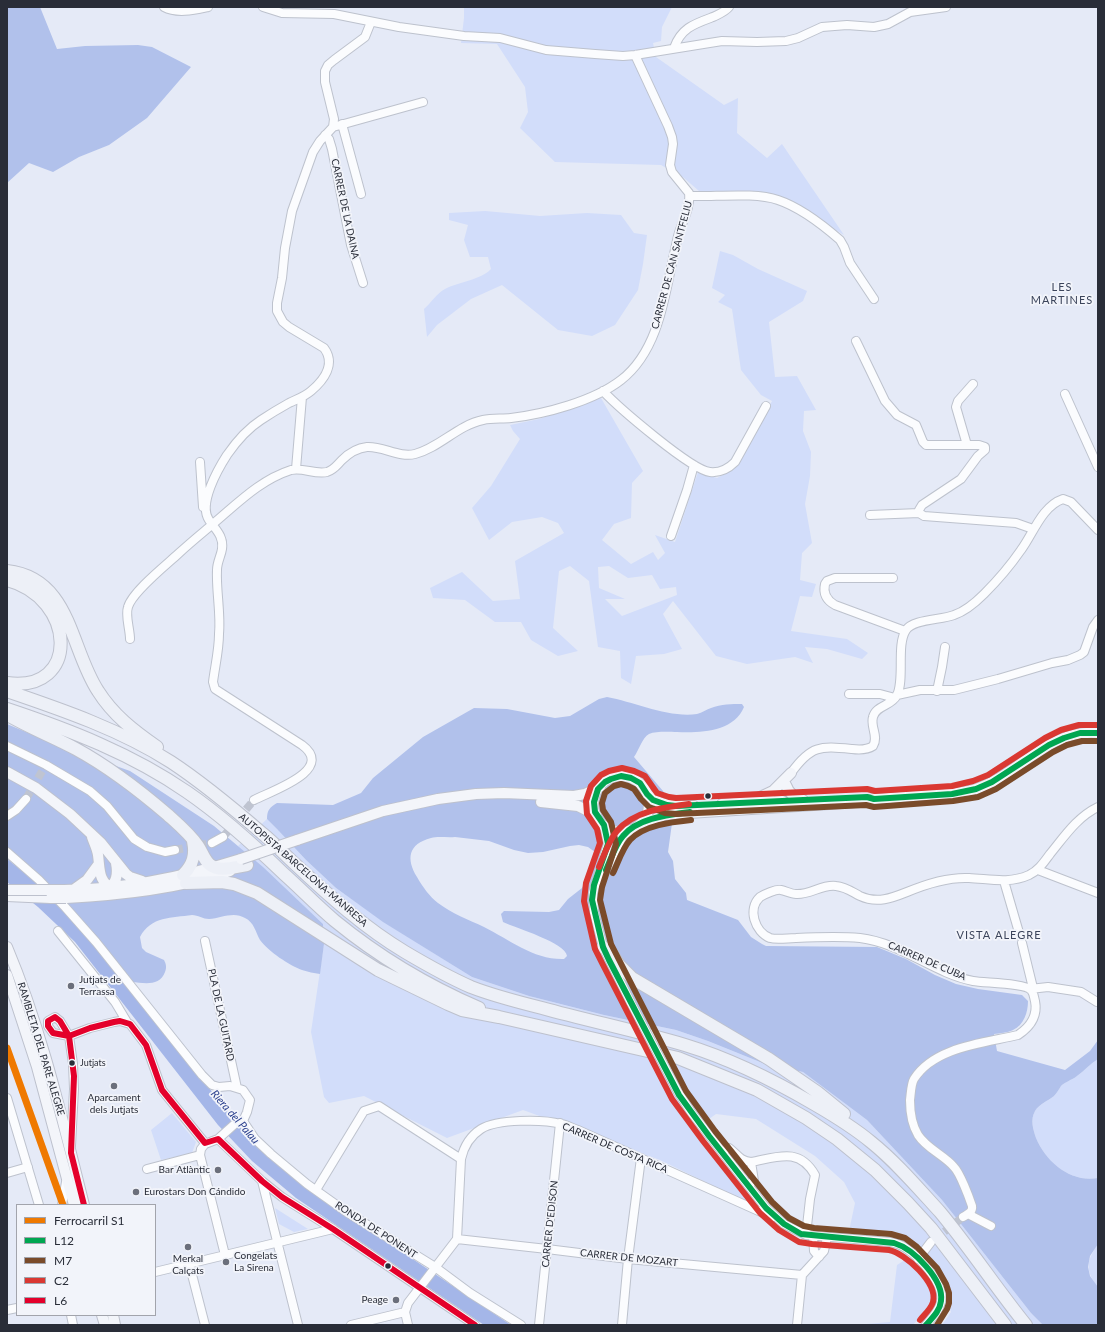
<!DOCTYPE html>
<meta charset="utf-8">
<style>
body{margin:0}
#map{position:relative;width:1105px;height:1332px;overflow:hidden;background:#e5eaf7;font-family:Lato,sans-serif}
canvas{display:block}
.frame{position:absolute;inset:0;border:8px solid #292d38;pointer-events:none}
.legend{position:absolute;left:16px;top:1204px;width:140px;height:112px;box-sizing:border-box;background:#f2f4fa;border:1px solid #a2a4ac;margin:0;padding:5px 7px;list-style:none;font-size:12px;color:#292d38}
.legend li{display:flex;align-items:center;gap:8px;height:20px}
.legend b{width:20px;border:1px solid #a2a4ac}
</style>
<div id="map">
<canvas width="1105" height="1332"></canvas>
<div class="frame"></div>
<ul class="legend">
<li><b style="height:5px;background:#ef7900"></b>Ferrocarril S1</li>
<li><b style="height:5px;background:#00a651"></b>L12</li>
<li><b style="height:5px;background:#7a4b2a"></b>M7</li>
<li><b style="height:5px;background:#da3832"></b>C2</li>
<li><b style="height:5px;background:#e4002b"></b>L6</li>
</ul>
</div>
<script>
const g = document.querySelector('canvas').getContext('2d');
g.lineJoin = 'round';
function fill(path, color) { g.fillStyle = color; g.fill(path, 'evenodd'); }
function trace(path, color, width, dash) { g.strokeStyle = color; g.lineWidth = width; g.lineCap = dash ? 'butt' : 'round'; g.setLineDash(dash || []); g.stroke(path); }
function label(font, color, halo, rows, align = 'center') {
  g.font = font + ' Lato,sans-serif'; g.lineWidth = 3.5; g.setLineDash([]); g.textBaseline = 'middle'; g.strokeStyle = halo; g.fillStyle = color; for (const [text, x, y, turn = 0] of rows) {
    g.save(); g.translate(x, y); g.rotate((+turn || 0) * Math.PI / 180); g.textAlign = isNaN(turn) ? turn : align; if (halo) g.strokeText(text, 0, 0); g.fillText(text, 0, 0); g.restore();
  }
}
fill(new Path2D(`
 M464,7H672L662,27L661,41L653,43L656,57L724,105L738,98L737,133L767,158L782,144L844,235L784,199L737,191H699L684,178L661,165L555,162L520,128L528,112L525,87L497,44L461,43L464,18Z
 M485,211L540,216L587,213L621,215L634,233L647,235L643,264L638,290L615,325L592,336L558,330L502,285L471,299L437,325L427,337L424,309C431,303 437,293 445,289C458,282 481,280 491,269L488,257H470L464,240L468,225L449,220V213Z
 M720,251L733,255L758,269L807,291L803,301L769,322L775,377L797,376L816,410L804,411L803,431L811,452L810,476L805,504L812,543L802,553L800,580L816,584L812,597L800,596L791,631L847,639L868,653L862,659L827,649L805,647L813,663L795,657L747,664L716,656L673,601L663,614L682,649L664,654L636,656L631,684L621,678L620,651L598,647L589,581L570,566L559,571L553,628L578,651L558,656L531,640L521,622H495L465,600L433,598L430,588L462,572L493,601L520,599L515,561L564,533L558,523L542,517L512,522L489,540L472,508L491,486L520,439L513,431L510,425L539,419L601,398L643,471L632,483L631,518L614,524L602,540L631,564L653,552L658,560L665,553L655,535L675,542L698,472L717,478L734,469L772,401L761,395L741,370L732,309L718,302L725,295L712,288ZM609,566L628,578L652,575L660,589L676,587L677,595L622,616L605,599H625L599,588L598,567Z
 M267,819L277,829L306,860L336,888L384,922L472,977L529,996L604,1015L676,1030L708,1041L765,1064L803,1072L867,1120L942,1200L1031,1313L1043,1325H942L951,1312L938,1264L905,1242L891,1237L849,1231L855,1203L844,1182L815,1156L756,1119L716,1114L695,1129L757,1207L660,1160L523,1110L447,1138L364,1096L329,1103L324,1097L311,1032L324,944L323,924L238,846Z
 M1098,1059V1178C1071,1183 1046,1162 1036,1138C1033,1129 1030,1120 1035,1111C1039,1104 1048,1101 1054,1096C1057,1093 1059,1089 1061,1086C1065,1082 1072,1080 1077,1076C1084,1071 1090,1064 1098,1059Z
 M172,1113L196,1142L192,1153L161,1160L151,1130Z
 M275,1208L308,1229L294,1232L279,1224Z
 M1098,1244V1287C1085,1271 1086,1261 1098,1244Z
 M905,1260C915,1270 939,1289 930,1306C926,1313 918,1319 913,1325H855L890,1322L897,1265Z`), '#d2ddfa');
fill(new Path2D(`
 M7,7H40L57,49L85,46L138,45L152,47L191,67L147,118L109,145L79,157L53,172L29,163L7,183Z
 M607,697C635,702 668,718 697,714C702,713 707,709 711,708C721,704 732,704 742,704L744,707C734,732 700,733 677,732C669,732 656,731 649,734C642,738 639,750 634,757L663,791L674,809L668,852L673,861L675,879L686,893L687,900L738,920L751,937L762,944L766,946L877,947L906,959L935,975L956,984L978,989L1022,995L1028,1001C1028,1012 1024,1025 1013,1030C1007,1033 1000,1033 994,1034L997,1051L1065,1070L1090,1051L1098,1040V1059C1090,1064 1084,1071 1077,1076C1072,1080 1065,1082 1061,1086C1059,1089 1057,1093 1054,1096C1048,1101 1039,1104 1035,1111C1030,1120 1033,1129 1036,1138C1046,1162 1071,1183 1098,1178V1244L1090,1256L1088,1267L1090,1276L1098,1287V1325H1043L1031,1313L942,1200L867,1120L803,1072L765,1064L708,1041L676,1030L604,1015L529,996L472,977L383,922L336,888L306,860L277,829L267,819C267,810 270,807 277,803L333,805L361,793L373,778L423,737L474,708L507,709L555,718L570,716L599,699ZM455,837L489,841L514,850L528,853L543,852L570,846L579,845L588,847L595,852L596,856L595,864L582,888L568,899L559,910L549,912L504,911L501,914L503,922C516,928 566,943 567,956L564,959C534,960 510,940 484,927C469,920 451,913 438,903C430,897 422,886 417,877C406,859 408,844 431,838C438,836 448,838 455,837Z
 M7,724L52,743L130,771L214,826L263,867L323,924L324,944L320,974C314,973 308,972 302,970C289,965 269,952 260,940C256,933 254,922 245,918C234,911 221,918 209,919C203,919 198,915 192,915C172,918 151,916 140,937L142,948L146,952L164,960C166,964 167,967 165,972C160,987 143,983 132,982L31,878L7,859Z`), '#b1c1eb');
fill(new Path2D(`
 M7,859L31,878L80,928L230,1114L242,1129L259,1146L304,1186L511,1325H484L296,1198L252,1161L218,1125L75,942L38,907L7,882Z`), '#a4b6e8');
trace(new Path2D(`
 M26,799L44,768
 M223,837L254,800
 M175,850L212,843
 M935,1239L963,1217`), '#bfc4d1', 8, [8, 4]);
const minor = new Path2D(`
 M164,7C177,14 194,10 208,7
 M263,7L282,13L334,14L399,27L464,36L500,38L546,50L595,54L623,56L635,55L722,41L757,42L786,41L798,38L822,27L847,25L874,27L888,24L910,12L946,7
 M674,48C681,28 694,24 713,17C719,14 725,12 729,7
 M342,124L361,194
 M333,127L423,102
 M325,135L329,139L332,149L351,245L363,283
 M690,196C715,197 755,192 778,200C799,207 824,226 840,240L844,247L850,263L874,299
 M856,341L885,401L897,415L916,425L923,442L926,445H979L985,447V450L978,456L961,479L922,505L919,510V513
 M603,391C618,407 691,470 710,472C720,473 728,469 735,462L766,406
 M1065,394L1098,467
 M967,445L956,407L958,401L973,384
 M200,462L203,507
 M296,469L302,397
 M870,515L919,513L924,516L1016,523L1033,529
 M671,536L687,490L694,465
 M893,578H835L827,581L825,584C823,593 826,600 835,605L905,631
 M130,639C130,629 125,616 128,607C132,592 166,565 178,554C192,541 206,530 221,517C242,499 263,479 291,470C303,467 315,475 327,472C334,470 337,465 342,460C349,453 358,448 367,447C383,446 399,458 415,454C439,448 458,425 483,420C492,418 502,419 511,418C545,414 594,401 621,380C656,353 664,303 672,263C674,254 676,245 678,236C682,222 691,207 689,193L672,172L670,165L673,144L672,137L668,126L635,55
 M937,691L942,667L945,647
 M849,694H880L895,698
 M897,695L920,690H954L998,679L1052,663L1068,660L1080,655L1084,652L1093,627L1098,620
 M7,746L46,765L90,791L107,806L134,839L147,847L165,852L175,850
 M791,773C811,745 820,746 852,749C860,750 867,750 873,746C879,736 870,727 873,717C876,705 892,706 897,695C905,679 896,645 906,630C913,619 942,620 954,615C966,611 975,603 984,594C997,581 1010,566 1021,550C1033,534 1042,506 1063,499L1071,502L1098,530
 M254,800C271,791 336,770 302,745L215,689L213,682C215,666 219,650 219,634C221,613 216,591 217,570C217,562 221,556 222,549C224,536 215,529 209,520C198,504 218,469 227,455C236,442 247,429 261,420C270,414 280,408 289,403C297,399 304,397 311,391C324,380 336,364 324,348L289,327L283,322L277,311V303L282,278L285,248L292,211L313,152L320,141L333,127L334,119L325,82V71L328,65L334,60L365,37L371,22
 M7,816L16,810L26,799
 M604,825L608,844L593,893L594,912L603,947L631,1003
 M212,843L223,837
 M7,852L39,880L65,907L96,942L202,1075L212,1085L219,1087L230,1086L243,1090L250,1100L247,1112L243,1121
 M1038,870L1098,893
 M601,880L623,836L631,830
 M1004,881L1020,936
 M58,931L115,1002L127,1022
 M205,941L237,1088
 M1022,943L1033,988
 M1030,989L1048,987L1081,992L1097,1002
 M678,1092L691,1112L737,1171L766,1208L784,1224L806,1235L890,1242C896,1243 902,1245 907,1249C920,1258 945,1284 941,1302C939,1311 932,1318 926,1325
 M7,1098L39,1205
 M243,1121L255,1139L271,1154L307,1184L345,1211L435,1267L470,1293L521,1325
 M218,1139L262,1181L282,1197L333,1229L475,1325
 M71,1146L74,1089L73,1064L69,1036L60,1021L55,1017L48,1021V1026L53,1033L69,1036L90,1028L114,1022L120,1021L130,1024L146,1045L162,1090L205,1143
 M722,1152L729,1148C737,1154 740,1161 751,1162C778,1157 799,1147 815,1175L810,1199L806,1235
 M461,1159C464,1146 470,1136 481,1129C497,1119 543,1119 561,1124C567,1125 572,1128 578,1130L772,1217
 M147,1169L200,1155
 M7,1173L28,1167
 M262,1181L298,1325
 M748,1185L754,1181L751,1162
 M316,1190L364,1111L379,1106L461,1159L457,1239L408,1303L405,1312L408,1325
 M62,1205L66,1182
 M968,1214L991,1226
 M963,1217C968,1214 973,1212 972,1206C969,1197 960,1173 954,1167C944,1155 927,1149 918,1135C912,1125 910,1111 910,1100C911,1093 911,1084 914,1079C934,1047 984,1043 1018,1035C1030,1027 1038,1016 1035,1001C1034,998 1034,993 1031,990C1025,983 984,983 973,981C933,973 902,943 860,938C839,936 817,937 796,938C788,938 777,940 770,938C755,932 747,909 760,897C765,894 776,889 781,890C786,891 791,894 796,894C810,895 822,884 836,886C846,887 852,892 860,896C877,904 892,898 907,892C926,884 948,877 969,878C990,879 1009,884 1029,875C1039,870 1044,862 1050,854C1064,837 1077,817 1098,807
 M813,1236L814,1251L819,1257
 M457,1239L547,1249L628,1259L802,1275
 M225,1255L200,1155L201,1149L205,1144L218,1139L237,1122L243,1121
 M918,1259L931,1242
 M189,1263L205,1325
 M155,1272L333,1229
 M7,1310L17,1308
 M71,1315L73,1325
 M351,1325L405,1312
 M539,1325L560,1123
 M622,1325L628,1259L641,1158
 M797,1325L802,1275L824,1251L827,1237`);
const major = new Path2D(`
 M7,772L36,788L70,814L101,843L126,874L130,877L142,881
 M593 804a28 28 0 1 1 56 0a28 28 0 1 1-56 0Z
 M786,785C789,794 795,797 803,800
 M647,794C659,807 678,806 694,806
 M756,799L773,791L791,773
 M541,802L578,806L596,815
 M722,804L746,802L782,801
 M639,826L665,815L673,814L829,804L867,801L874,799C892,798 910,796 928,795C944,794 961,794 976,789C1019,775 1049,728 1098,733
 M92,837C94,843 97,848 98,855C100,869 98,883 114,889
 M297,840L383,811L438,799L476,794L504,793L574,796L585,794L600,787
 M107,889C117,884 118,873 116,863
 M64,890C124,889 184,877 241,859
 M73,890L87,880L98,865
 M7,896L51,898
 M66,898C121,895 178,889 230,871
 M7,947C42,1030 62,1118 84,1205
 M7,975L37,1067L74,1205
 M102,1315L105,1325
 M113,1315L115,1325`);
const highway = new Path2D(`
 M7,571C71,578 70,649 98,691C113,715 134,731 157,747
 M7,580C76,598 81,693 7,683
 M7,691C63,710 121,730 171,762C203,783 234,809 263,834C274,843 284,854 295,864C329,896 365,928 405,952C427,965 448,977 471,987C494,996 518,1002 542,1008C589,1021 638,1031 685,1045C731,1059 773,1080 814,1104C833,1115 853,1127 871,1142C896,1162 918,1188 940,1212C970,1248 996,1288 1026,1325
 M7,709C70,730 132,754 187,792C222,816 254,845 284,874C301,889 317,906 335,921C379,957 428,986 479,1008
 M8,715C30,728 54,737 76,749C109,767 140,791 168,815C178,824 190,834 198,846C202,852 204,859 209,864C219,873 235,867 247,865
 M183,875C193,865 196,855 193,841
 M186,883L222,882L234,884L257,893L378,970L448,1004L462,1010L499,1017L678,1058L757,1090L806,1118L837,1139L875,1170L908,1203L931,1228L1005,1325
 M603,947L611,953L619,965L632,978L769,1059L817,1092L844,1114`);
trace(minor, '#bdc2cd', 10);
trace(major, '#bdc1cd', 12);
trace(highway, '#bdc1cd', 14);
trace(minor, '#fbfcfe', 8);
trace(major, '#f3f5fa', 10);
trace(highway, '#edf0f7', 12);
const minorBridge = new Path2D(`
 M631,1003L678,1092`);
const majorBridge = new Path2D(`
 M241,859L297,840
 M7,890H64
 M51,898H66`);
trace(minorBridge, '#bdc2cd', 10, []);
trace(majorBridge, '#bdc1cd', 12, []);
trace(minorBridge, '#fbfcfe', 8);
trace(majorBridge, '#f3f5fa', 10);
trace(new Path2D(`
 M606,870C611,859 615,845 623,836C638,818 668,815 690,812
 M926,1325C932,1318 940,1311 941,1301C944,1280 914,1249 894,1243L801,1234L784,1224L766,1208L709,1136L679,1095L609,960L603,947L592,900L594,885L608,844L604,825L595,812L594,802L598,789L605,782L611,779L621,776L631,778L640,783L647,794L653,800L667,805L676,806L867,797L874,799L952,794L976,789L992,782L1049,745L1064,738L1080,733H1098`), '#00a651', 6);
trace(new Path2D(`
 M613,873C618,863 622,849 630,840C644,825 672,822 691,820
 M937,1325L947,1309L949,1303V1293L946,1284L937,1268L917,1247L905,1238L891,1234L814,1228L804,1226L789,1218L772,1202L715,1131L686,1091L611,944L600,900L602,887L616,844L611,822L603,810L602,803L605,793L614,786L621,784L628,786L634,789L641,799L649,807L665,813L676,814L866,805L874,807L953,801L978,797L996,789L1053,752L1067,745L1082,741H1098`), '#7a4b2a', 6);
trace(new Path2D(`
 M599,867C604,855 609,840 617,831C634,811 665,807 689,804
 M920,1320C924,1315 931,1309 933,1302C938,1283 905,1253 889,1250L812,1244L799,1242L779,1230L760,1213L703,1141L672,1099L602,963L595,949L584,901L586,883L600,843L597,829L587,814L586,801L591,786L601,775L609,771L622,768L634,771L645,776L657,793L669,797L676,798L867,789L875,791L952,786L973,781L988,775L1045,738L1061,730L1079,725H1098`), '#da3832', 6);
trace(new Path2D(`
 M55,1017L60,1021L69,1036L53,1033L48,1026V1021Z
 M69,1036L74,1076L71,1153L84,1205
 M69,1036L90,1028L114,1022L120,1021L130,1024L146,1045L162,1090L205,1143L218,1139L262,1181L282,1197L333,1229L475,1325`), '#e4002b', 6);
trace(new Path2D(`
 M7,1048L63,1205`), '#ef7900', 7);
for (const [x, y, r, color] of [
 [708,796,3.5,"#292d38"],
 [71,986,4,"#6b6f7b"],
 [72,1063,3.5,"#292d38"],
 [114,1086,4,"#6b6f7b"],
 [218,1170,4,"#6b6f7b"],
 [136,1192,4,"#6b6f7b"],
 [188,1247,4,"#6b6f7b"],
 [226,1262,4,"#6b6f7b"],
 [388,1266,3.5,"#292d38"],
 [396,1300,4,"#6b6f7b"]
]) { const dot = new Path2D(); dot.arc(x, y, r, 0, 2 * Math.PI); g.fillStyle = color; g.fill(dot); trace(dot, '#f2f4fa', 1.5); }
label('9px', '#292d38', '#f2f4fa', [
 ["Jutjats",80,1063]
], 'left');
label('10px', '#292d38', '#f2f4fa', [
 ["CARRER DE LA DAINA",345,209,78],
 ["CARRER DE CAN SANTFELIU",672,265,-75],
 ["AUTOPISTA BARCELONA-MANRESA",303,870,41],
 ["CARRER DE CUBA",927,961,23],
 ["PLA DE LA GUITARD",221,1015,78],
 ["RAMBLETA DEL PARE ALEGRE",41,1049,73],
 ["CARRER DE COSTA RICA",615,1148,23],
 ["CARRER D'EDISON",550,1224,-84],
 ["RONDA DE PONENT",376,1230,33],
 ["CARRER DE MOZART",629,1258,6]
]);
label('10px', '#292d38', '#f2f4fa', [
 ["Jutjats de",79,980],
 ["Terrassa",79,992],
 ["Aparcament",114,1098,"center"],
 ["dels Jutjats",114,1110,"center"],
 ["Bar Atlàntic",210,1170,"right"],
 ["Eurostars Don Cándido",144,1192],
 ["Congelats",234,1256],
 ["La Sirena",234,1268],
 ["Merkal",188,1259,"center"],
 ["Calçats",188,1271,"center"],
 ["Peage",388,1300,"right"]
], 'left');
g.letterSpacing = '1px';
label('11px', '#3b445b', '#f2f4fa', [
 ["LES",1062,287],
 ["MARTINES",1062,300],
 ["VISTA ALEGRE",999,935]
]);
g.letterSpacing = '0px';
label('italic 11px', '#2b408e', '#f2f4fa', [
 ["Riera del Palau",235,1117,49]
]);
</script>
